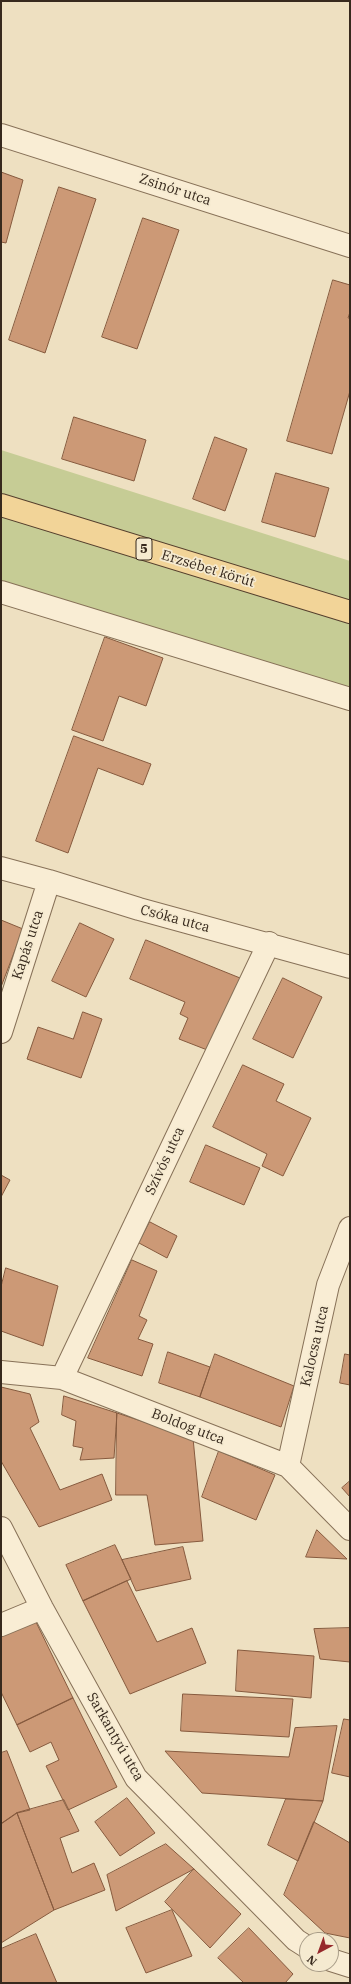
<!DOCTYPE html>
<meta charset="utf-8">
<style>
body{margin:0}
#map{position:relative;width:351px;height:1984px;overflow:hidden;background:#eee0c1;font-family:"IBM Plex Serif",serif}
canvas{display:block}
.frame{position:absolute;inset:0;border:2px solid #37291d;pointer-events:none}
.north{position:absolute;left:299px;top:1932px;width:40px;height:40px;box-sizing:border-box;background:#f5ead0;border:1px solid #a99d88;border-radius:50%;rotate:221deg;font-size:11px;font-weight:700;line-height:16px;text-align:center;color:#37291d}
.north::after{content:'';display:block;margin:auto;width:14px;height:18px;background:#96282b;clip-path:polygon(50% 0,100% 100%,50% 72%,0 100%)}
</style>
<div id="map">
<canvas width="351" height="1984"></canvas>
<div class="frame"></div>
<div class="north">N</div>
</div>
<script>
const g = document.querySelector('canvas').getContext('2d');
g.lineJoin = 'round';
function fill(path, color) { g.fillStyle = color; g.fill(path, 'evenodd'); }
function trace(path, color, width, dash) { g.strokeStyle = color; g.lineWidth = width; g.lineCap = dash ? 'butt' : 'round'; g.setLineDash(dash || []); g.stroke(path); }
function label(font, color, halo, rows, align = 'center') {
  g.font = font + ' "IBM Plex Serif",serif'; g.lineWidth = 3.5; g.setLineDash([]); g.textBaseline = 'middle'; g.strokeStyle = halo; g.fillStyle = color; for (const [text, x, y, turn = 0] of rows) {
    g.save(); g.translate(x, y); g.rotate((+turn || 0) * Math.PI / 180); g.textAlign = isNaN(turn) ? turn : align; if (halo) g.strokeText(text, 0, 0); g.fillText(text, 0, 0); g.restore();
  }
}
fill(new Path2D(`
 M1,450L350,561V711L1,604Z`), '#c6cc95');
const building = new Path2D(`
 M1,172L23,180L6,243L1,242Z
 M59,187L96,199L45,353L9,340Z
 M143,218L179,230L137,349L102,337Z
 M333,280L350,285V312L348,318H350V391L332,454L287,441Z
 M74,417L146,440L134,481L62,459Z
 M215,437L247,449L225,511L193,499Z
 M276,473L329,488L315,537L262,522Z
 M105,637L163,658L146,706L119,696L103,741L72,730Z
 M74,736L151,764L143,785L98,768L68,853L36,841Z
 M1,920L23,929L1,987Z
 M80,923L114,939L86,997L52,981Z
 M146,940L245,980L215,1053L179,1039L188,1018L180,1014L185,1002L130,979Z
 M283,978L322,997L293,1058L253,1039Z
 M83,1012L102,1019L81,1078L27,1059L38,1027L73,1039Z
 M243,1065L284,1084L276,1101L311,1118L283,1176L262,1166L267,1154L213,1127Z
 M206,1145L260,1168L244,1205L190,1182Z
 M1,1175L10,1180L1,1197Z
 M150,1222L177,1236L167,1258L139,1243Z
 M132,1260L157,1271L139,1316L147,1320L138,1339L153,1344L142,1376L88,1358Z
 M6,1268L58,1286L43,1346L1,1331V1287Z
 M168,1352L210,1367L200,1397L159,1383Z
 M215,1354L294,1386L281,1427L200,1397Z
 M345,1354L350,1355V1385L340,1383Z
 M1,1387L30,1394L39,1422L30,1428L60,1490L102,1474L112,1500L39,1527L1,1461Z
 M64,1396L117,1413L114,1458L80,1460L83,1448L73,1446L76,1421L62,1415Z
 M117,1413L193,1438L203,1541L155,1545L147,1495H116Z
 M219,1451L275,1475L256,1520L202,1497Z
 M350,1481V1497L342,1488Z
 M317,1530L347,1559L306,1557Z
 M115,1545L131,1579L83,1601L66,1565Z
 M183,1547L191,1579L136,1591L122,1560Z
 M127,1581L157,1642L192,1628L206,1663L130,1694L83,1601Z
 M36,1622L73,1698L17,1725L1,1692V1636Z
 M350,1628V1662L320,1659L314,1629Z
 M238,1650L314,1656L311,1698L236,1691Z
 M183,1694L293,1699L289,1737L181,1731Z
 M73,1698L117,1787L68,1810L46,1766L59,1760L51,1742L30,1752L17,1725Z
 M344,1719L350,1720V1777L332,1773Z
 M337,1726L323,1801L202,1793L165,1751L289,1757L295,1728Z
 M7,1751L30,1810L17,1813L1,1824V1753Z
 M127,1798L155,1833L120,1856L95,1822Z
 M286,1799L323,1801L298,1861L268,1845Z
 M64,1800L79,1831L60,1838L72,1873L94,1863L105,1890L54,1910L17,1813Z
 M17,1813L54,1910L1,1943V1824Z
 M314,1822L350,1843V1938L325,1933L284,1895Z
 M166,1844L194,1869L116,1911L107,1875Z
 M194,1869L241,1914L210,1948L165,1902Z
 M172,1910L192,1956L146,1973L126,1928Z
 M249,1928L293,1974L285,1983H244L218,1958Z
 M36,1934L57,1983H1V1949Z`);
fill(building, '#cc9976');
trace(building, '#865a3e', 1);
const minor = new Path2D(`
 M1,135L350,246
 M1,592L350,699
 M1,868L49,881L139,909L350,967
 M1,1032L49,881
 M1,1372L62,1378L288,1466L350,1529
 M62,1378L269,943
 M288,1466L328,1285L350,1228
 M1,1528L42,1608L136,1778L296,1940L307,1947
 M1,1625L42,1608
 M331,1960L350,1966`);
const primary = new Path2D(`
 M1,505L350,612`);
trace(minor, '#877158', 24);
trace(primary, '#553f2d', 24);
trace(minor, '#f9edd4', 22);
trace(primary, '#f2d498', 22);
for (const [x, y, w] of [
 [144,549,16]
]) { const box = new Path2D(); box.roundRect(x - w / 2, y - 11, w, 22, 3); g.fillStyle = '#f5ead0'; g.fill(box); trace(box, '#37291d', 1); }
label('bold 13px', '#37291d', null, [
 ["5",144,549]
]);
label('14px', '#37291d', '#f5ead0', [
 ["Zsinór utca",175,190,18],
 ["Erzsébet körút",208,569,17],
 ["Csóka utca",175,919,15],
 ["Kapás utca",28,945,-72],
 ["Szívós utca",165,1161,-65],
 ["Kalocsa utca",315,1346,-77],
 ["Boldog utca",188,1427,21],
 ["Sarkantyú utca",115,1737,60]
]);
</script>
